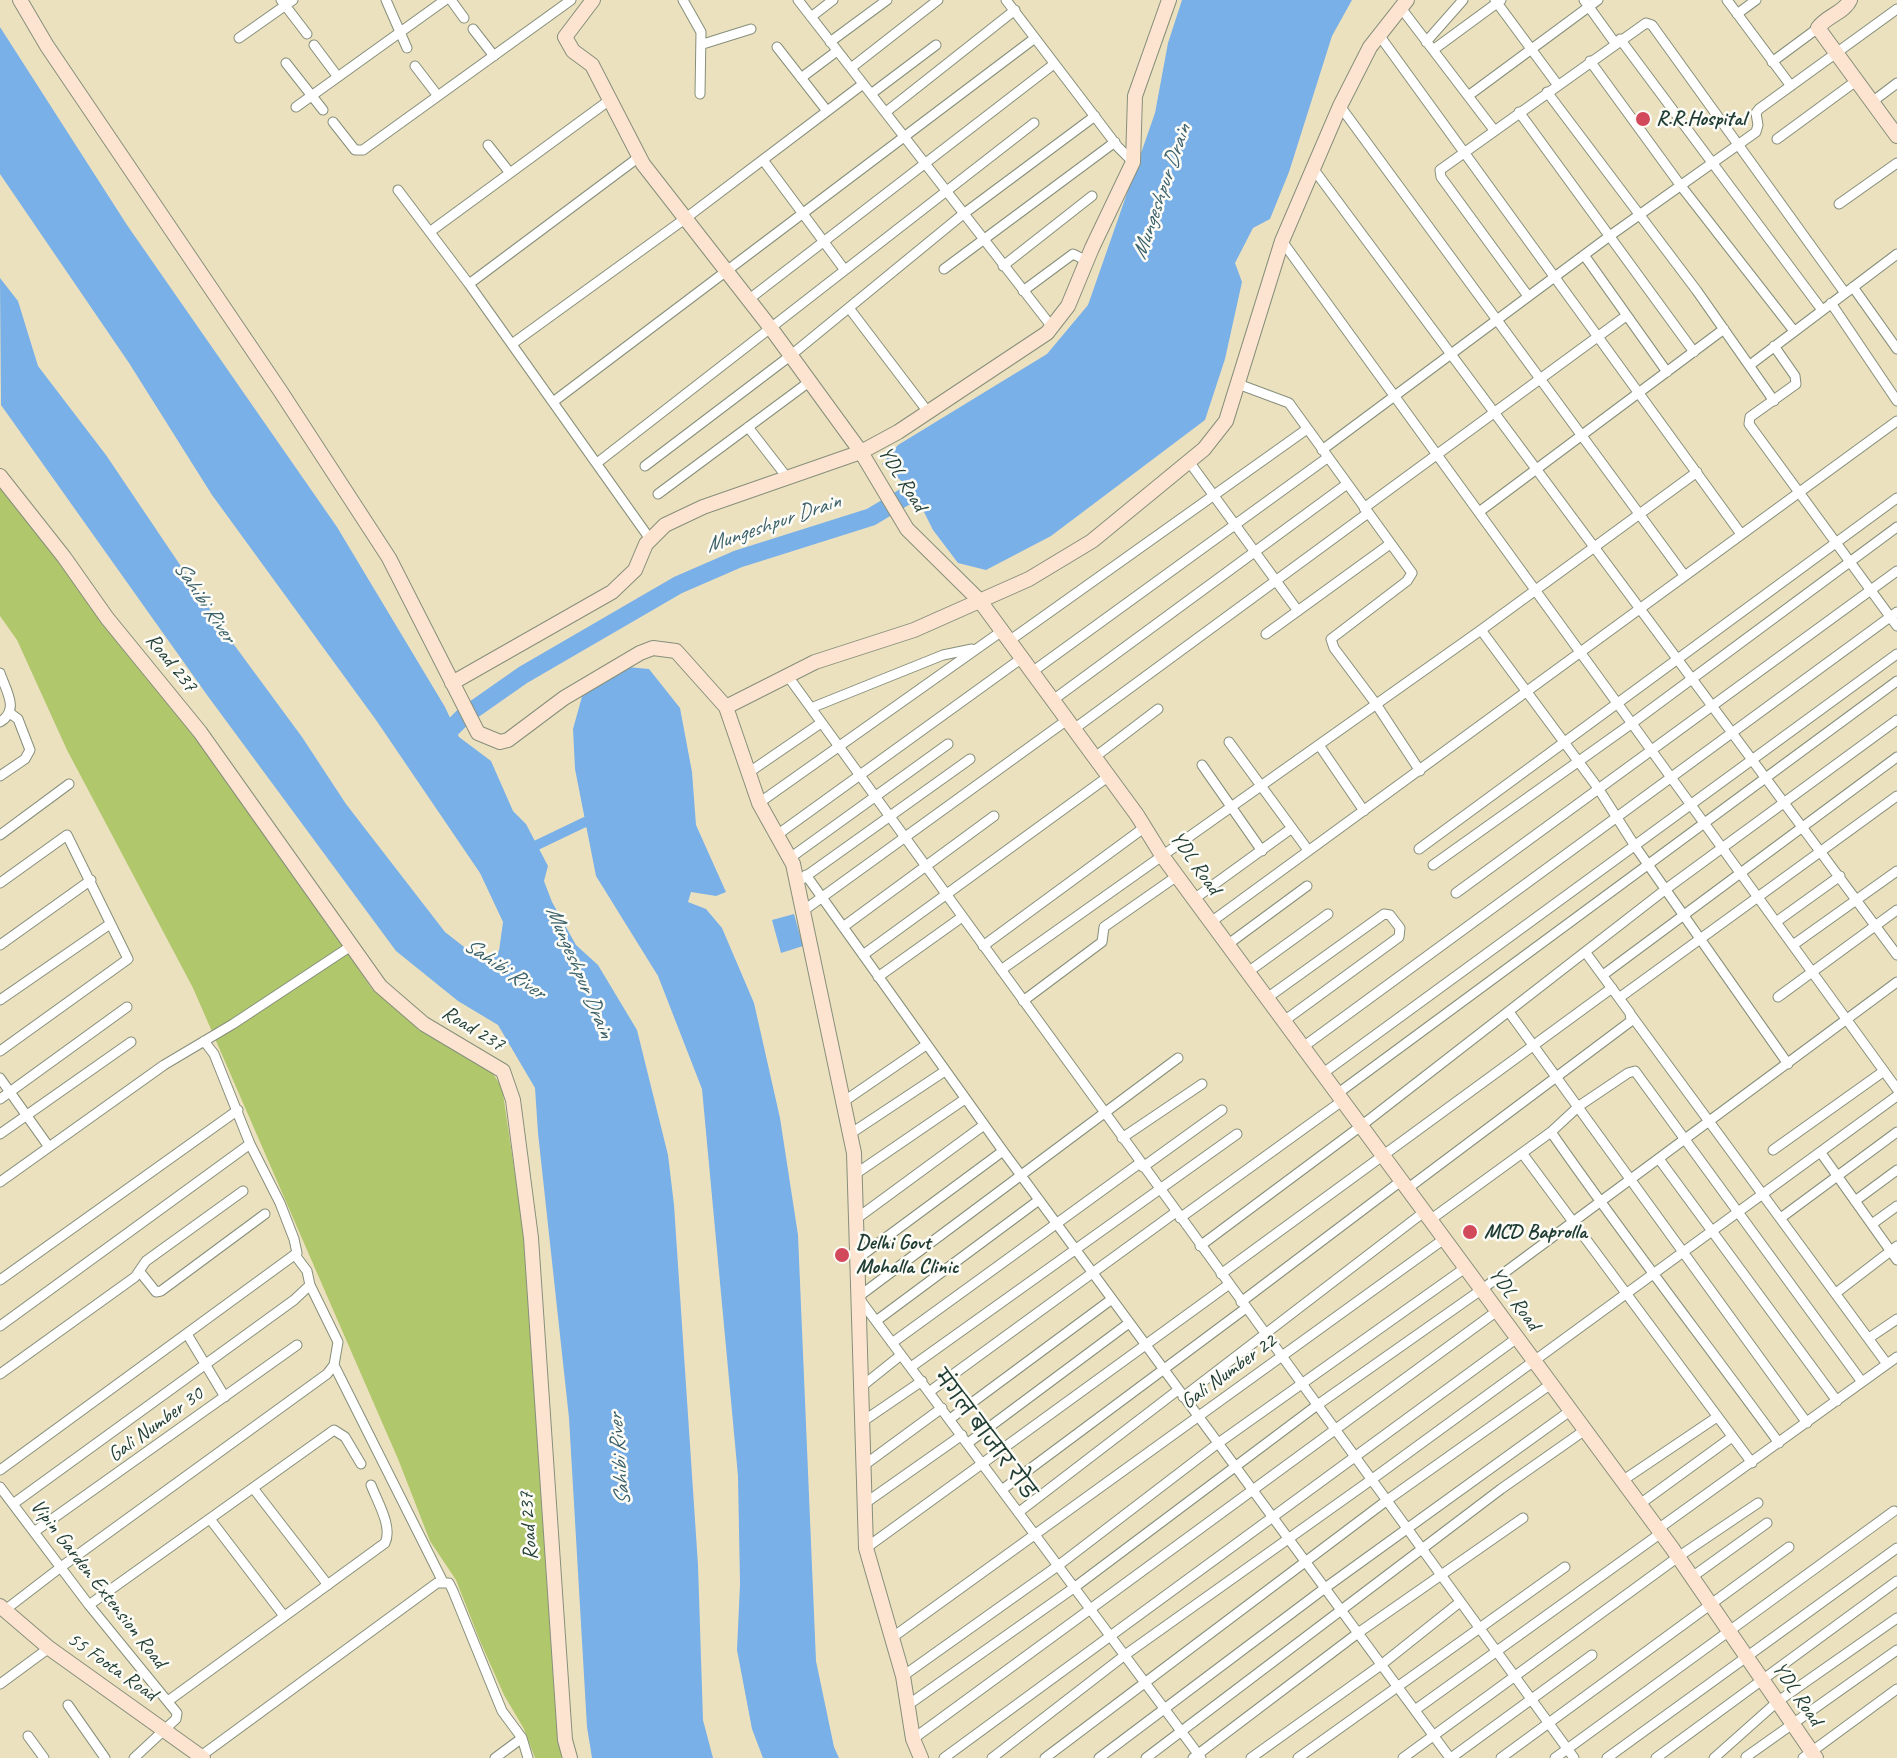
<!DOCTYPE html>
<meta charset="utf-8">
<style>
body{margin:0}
canvas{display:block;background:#ece1bf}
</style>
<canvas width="1897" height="1758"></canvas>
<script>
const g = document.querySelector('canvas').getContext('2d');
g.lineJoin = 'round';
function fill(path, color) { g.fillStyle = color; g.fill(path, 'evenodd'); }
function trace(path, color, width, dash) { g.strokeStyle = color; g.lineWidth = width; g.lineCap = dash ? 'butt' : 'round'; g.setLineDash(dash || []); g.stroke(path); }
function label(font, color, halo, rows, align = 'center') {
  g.font = font + ' Caveat,"Playpen Sans Deva",sans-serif'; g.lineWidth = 5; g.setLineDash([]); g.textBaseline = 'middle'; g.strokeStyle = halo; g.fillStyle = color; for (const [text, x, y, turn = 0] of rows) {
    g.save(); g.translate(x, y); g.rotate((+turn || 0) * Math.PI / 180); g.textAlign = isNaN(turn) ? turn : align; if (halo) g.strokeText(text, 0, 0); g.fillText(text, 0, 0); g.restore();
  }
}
fill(new Path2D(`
 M0,480L201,736L372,989L411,1021L493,1074L502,1087L523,1229L554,1688L562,1758H535L524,1729L504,1695L480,1641L456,1580L430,1541L398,1459L193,988L67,750L17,640L0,616Z`), '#b0c76c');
fill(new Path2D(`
 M1182,0H1352L1332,36L1289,172L1270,219L1253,228L1235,263L1242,282L1225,359L1205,420L1051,536L986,570L958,563L933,530L914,492L882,464L898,445L1047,354L1088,305L1155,113L1168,43Z
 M0,27L127,225L337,527L445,707L459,737L491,761L513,811L526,824L548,866L544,881L552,902L576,945L598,965L637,1030L668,1155L674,1205L698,1565L703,1720L713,1758H592L587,1727L569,1418L538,1133L535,1088L498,1025L458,1001L396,951L207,695L1,405L0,278L18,301L38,366L106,455L232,642L302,737L346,804L445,932L482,961L499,951L503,922L480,873L376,720L212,495L129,363L0,174Z
 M627,667L649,669L680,708L692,772L696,825L726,892L716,896L691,892L688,902L706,909L722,928L754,1003L780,1118L798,1235L816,1661L834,1747L839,1758H763L752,1729L737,1650L740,1584L738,1476L702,1089L658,976L596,876L575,769L573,729L583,693Z
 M794,914L803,946L781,953L772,920Z`), '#79b0e8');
trace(new Path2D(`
 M537,845L585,822L597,825`), '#79b0e8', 10);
trace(new Path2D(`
 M438,742L463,717L523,675L678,585L738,559L871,517L933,480`), '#79b0e8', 18);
const street = new Path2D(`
 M281,0L307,34
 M386,0L407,48
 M451,0L464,18
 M683,0L701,32L700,94
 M798,0L1052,327
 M1006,0L1118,147L1133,162
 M1495,0L1557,84
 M1584,0L1615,43
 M1727,0L1791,86
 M1401,8L1494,130
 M1737,14L1756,0
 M811,17L833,0
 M473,29L494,56
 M1379,35L1741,534
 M239,38L293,0
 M1620,39L1822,310
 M830,42L887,0
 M1426,42L1463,0
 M703,44L751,29
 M314,45L338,77
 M777,47L827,111
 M1433,50L1501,0
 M1590,61L1681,186L1794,331
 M1772,62L1818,28
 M286,63L323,110
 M415,66L438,96
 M851,68L938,0
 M801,78L837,51
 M1547,92L1697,291L1774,401
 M871,94L936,45
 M1468,96L1598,0
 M1872,102L1897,83
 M1340,106L1684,575
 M296,107L445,0
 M886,112L1015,10
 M1519,112L1694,352
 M333,122L355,150H363L571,0
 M1777,139L1856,81
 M488,145L510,173
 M763,160L844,269
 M1312,167L1897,955
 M398,190L469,284L650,539
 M1839,204L1897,163
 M431,231L611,99
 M1282,241L1897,1089
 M1584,255L1667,372
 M1003,266L1092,196
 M944,269L1115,142
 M469,284L639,157
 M1853,287L1897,349
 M1023,291L1073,254L1087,261
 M1528,296L1441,177L1440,170L1646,23L1652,25L1845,293
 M748,300L1054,64
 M1831,303L1897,401
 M849,308L928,412
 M512,344L686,218L863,84
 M1774,346L1795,376L1796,384L1750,417L1749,424L1897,626
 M1750,365L1897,254
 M1238,384L1289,403L1412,573L1407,581L1331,639L1334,648L1376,704L1420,771
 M553,402L1035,38
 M748,427L786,476
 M1322,450L1611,235L1756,132L1758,125L1756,113L1759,109L1897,9
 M597,463L1034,123
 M1190,463L1298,611
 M645,466L790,356L962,215L1095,116
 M658,494L809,382
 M1364,508L1626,316
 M1479,512L1724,329
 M1481,630L1598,788L1635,846L1788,1064
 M1266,634L1390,544
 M1009,641L1307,429
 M1032,672L1327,458
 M0,673C6,691 20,710 0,722
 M787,675L1574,1758
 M1053,700L1347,484
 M811,708L943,655L972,649
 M1074,729L1368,513
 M1229,742L1308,850
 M1319,745L1364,811
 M1095,757L1158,709
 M1202,765L1262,851
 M748,773L821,723
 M0,776L25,759L30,750L18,719L11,714
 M759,803L1002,631
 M0,835L69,784
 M777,835L1022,658
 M1419,849L1897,498
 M790,858L948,744
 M1433,865L1631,724L1897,527
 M806,875L1003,1151L1450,1758
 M802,879L970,759
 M0,883L67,835L128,959L0,1051
 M1456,893L1897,571
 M1194,899L1292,828
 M803,911L1067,720
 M1211,922L1897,421
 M1776,922L1840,876
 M843,927L994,816
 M0,945L91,880
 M1227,945L1307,886
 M1793,945L1897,871
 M983,946L1145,827
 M863,955L1109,776
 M1001,970L1481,630L1697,472
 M1248,972L1328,914
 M1603,975L1897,757
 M878,977L962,917
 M1778,997L1897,910
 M1267,998L1384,914L1390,915L1400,928L1399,937L1284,1021
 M1619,998L1897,796
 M0,1000L110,924
 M1023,1001L1102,942L1104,927L1177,876
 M1509,1012L1807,1423
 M1631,1015L1887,1364
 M1303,1047L1897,612
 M1178,1058L858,1297L1201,1758
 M1322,1074L1897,654
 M0,1078L49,1147
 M1337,1094L1897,681
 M0,1099L127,1007
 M843,1102L926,1045
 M1551,1132C1624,1237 1703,1339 1779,1443
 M0,1134L131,1042
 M850,1134L945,1071
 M1122,1138L1202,1084
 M1773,1150L1884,1071
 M1522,1153L1752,1463
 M1821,1153L1897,1260
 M1659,1159L1837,1401
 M1143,1167L1222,1110
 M854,1175L965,1099
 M0,1182L164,1065L233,1024L351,946
 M1407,1189L1631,1021L1630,1013L1586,953
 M1855,1201L1897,1170
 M1782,1217L1897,1132
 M1180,1218L1342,1101
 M856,1219L984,1125
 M1430,1220L1551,1132L1579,1106L1628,1073L1635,1071L1862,1382
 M1872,1224L1897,1206
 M1200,1246L1361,1126L1666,889L1897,720
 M857,1259L1003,1151
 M140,1272L156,1292L161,1291L265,1214
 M1221,1274L1612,988
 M0,1280L238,1110
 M1836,1293L1897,1246
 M1241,1302L1401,1181
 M876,1321L1039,1200
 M0,1326L250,1144L214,1054L204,1041
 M187,1334L225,1397
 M1869,1338L1897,1319
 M892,1343L1140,1163
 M334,1365L443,1582
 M911,1367L1237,1134
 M0,1374L135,1277L146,1261L243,1191
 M861,1387L901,1355
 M929,1392L1176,1212
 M1183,1397L1424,1212
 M950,1419L1112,1299
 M862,1422L922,1381
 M968,1443L1129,1323
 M863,1466L942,1408
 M0,1470L297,1253L294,1239L280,1203L250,1144
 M1622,1481L1717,1417
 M0,1487L89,1605L177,1713L176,1719L134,1758
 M253,1488L328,1585
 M1003,1489L1246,1308
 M13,1504L294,1300L310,1285L307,1271L295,1255
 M864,1504L962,1435
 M1640,1504L1732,1437
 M1019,1512L1178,1390
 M210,1519L284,1616
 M1658,1529L1897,1357
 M34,1532L297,1345
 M866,1548L1228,1285
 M1692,1577L1767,1523
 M89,1605L334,1430L345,1437L361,1464
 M5,1610L61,1567L327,1374L334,1365L338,1342L310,1285
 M893,1637L1444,1239
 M903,1676L1059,1565L1217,1444L1465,1268
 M0,1684L49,1648
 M168,1701L385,1543C393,1527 377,1501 371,1485
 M68,1705L105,1758
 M908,1705L1075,1587L1316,1406L1481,1290L1897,982
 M1415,1710L1661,1533
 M28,1736L44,1758
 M913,1739L1497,1311
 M201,1756L437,1583H449L453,1591L502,1711L522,1738
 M1746,1757L1897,1650
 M495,1758L522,1738L528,1758
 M944,1758L1517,1338
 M992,1758L1125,1655L1371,1480L1897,1096
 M1045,1758L1386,1501L1551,1384
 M1099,1758L1325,1588L1570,1411
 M1146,1758L1501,1489L1585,1430
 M1193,1758L1358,1633L1523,1518
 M1251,1758L1381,1665L1460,1602
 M1298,1758L1565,1567
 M1403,1758L1678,1557L1758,1503
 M1451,1758L1592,1655
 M1501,1758L1789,1547
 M1555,1758L1894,1511
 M1607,1758L1897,1548
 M1656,1758L1897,1581
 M1714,1758L1777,1702L1897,1618
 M1803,1758L1897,1689`);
const secondary = new Path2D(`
 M20,0L47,46L281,392L389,558L478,733L500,742L508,740L564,698L640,653L653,648L676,651L726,707L759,803L793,864L854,1153L866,1548L903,1676L913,1739L921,1758
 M593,0L565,37L573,51L592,65L643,164L770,327L861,452L907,529L980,601L1137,815L1163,857L1672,1548L1816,1758
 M1850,0C1844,13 1826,16 1818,28L1897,136
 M0,476L64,557L107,618L200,732L380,986L424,1024L503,1071L513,1100L531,1238L565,1740L570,1758
 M452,683L612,592L635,570L646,544L665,525L703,507L861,452L898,432L1047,333L1068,306L1092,248L1133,162L1135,96L1169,0
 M726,707L815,662L914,630L1029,579L1092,541L1204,449L1226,421L1282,241L1340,106L1370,47L1407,0
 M0,1606L49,1648L203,1758`);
trace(street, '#868f7a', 11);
trace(secondary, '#868f7a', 16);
trace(street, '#fff', 9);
trace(secondary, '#fde4d1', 14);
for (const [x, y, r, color] of [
 [1643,119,8,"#d1495b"],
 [1470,1232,8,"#d1495b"],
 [842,1255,8,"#d1495b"]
]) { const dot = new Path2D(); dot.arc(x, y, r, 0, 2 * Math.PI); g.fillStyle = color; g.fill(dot); trace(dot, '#fdfcf7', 2); }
label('bold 21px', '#1f3d34', '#fdfcf7', [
 ["R.R.Hospital",1656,119],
 ["MCD Baprolla",1484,1232],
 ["Delhi Govt",856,1243],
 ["Mohalla Clinic",856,1267]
], 'left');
label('21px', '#1f3d34', '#fdfcf7', [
 ["YDL Road",902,479,58],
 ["Road 237",171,663,51],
 ["YDL Road",1195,863,55],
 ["Road 237",473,1029,31],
 ["YDL Road",1514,1299,54],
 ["Gali Number 22",1229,1372,-36],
 ["Gali Number 30",156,1425,-36],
 ["मंगल बाजार रोड",984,1435,53],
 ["Road 237",529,1526,-94],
 ["Vipin Garden Extension Road",98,1584,52],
 ["55 Foota Road",112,1667,35],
 ["YDL Road",1797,1694,56]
]);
label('italic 22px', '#3a606a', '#fdfcf7', [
 ["Mungeshpur Drain",1162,192,-71],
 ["Mungeshpur Drain",773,524,-19],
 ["Sahibi River",204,602,56],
 ["Sahibi River",504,969,34],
 ["Mungeshpur Drain",579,972,67],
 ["Sahibi River",620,1460,-95]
]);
</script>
